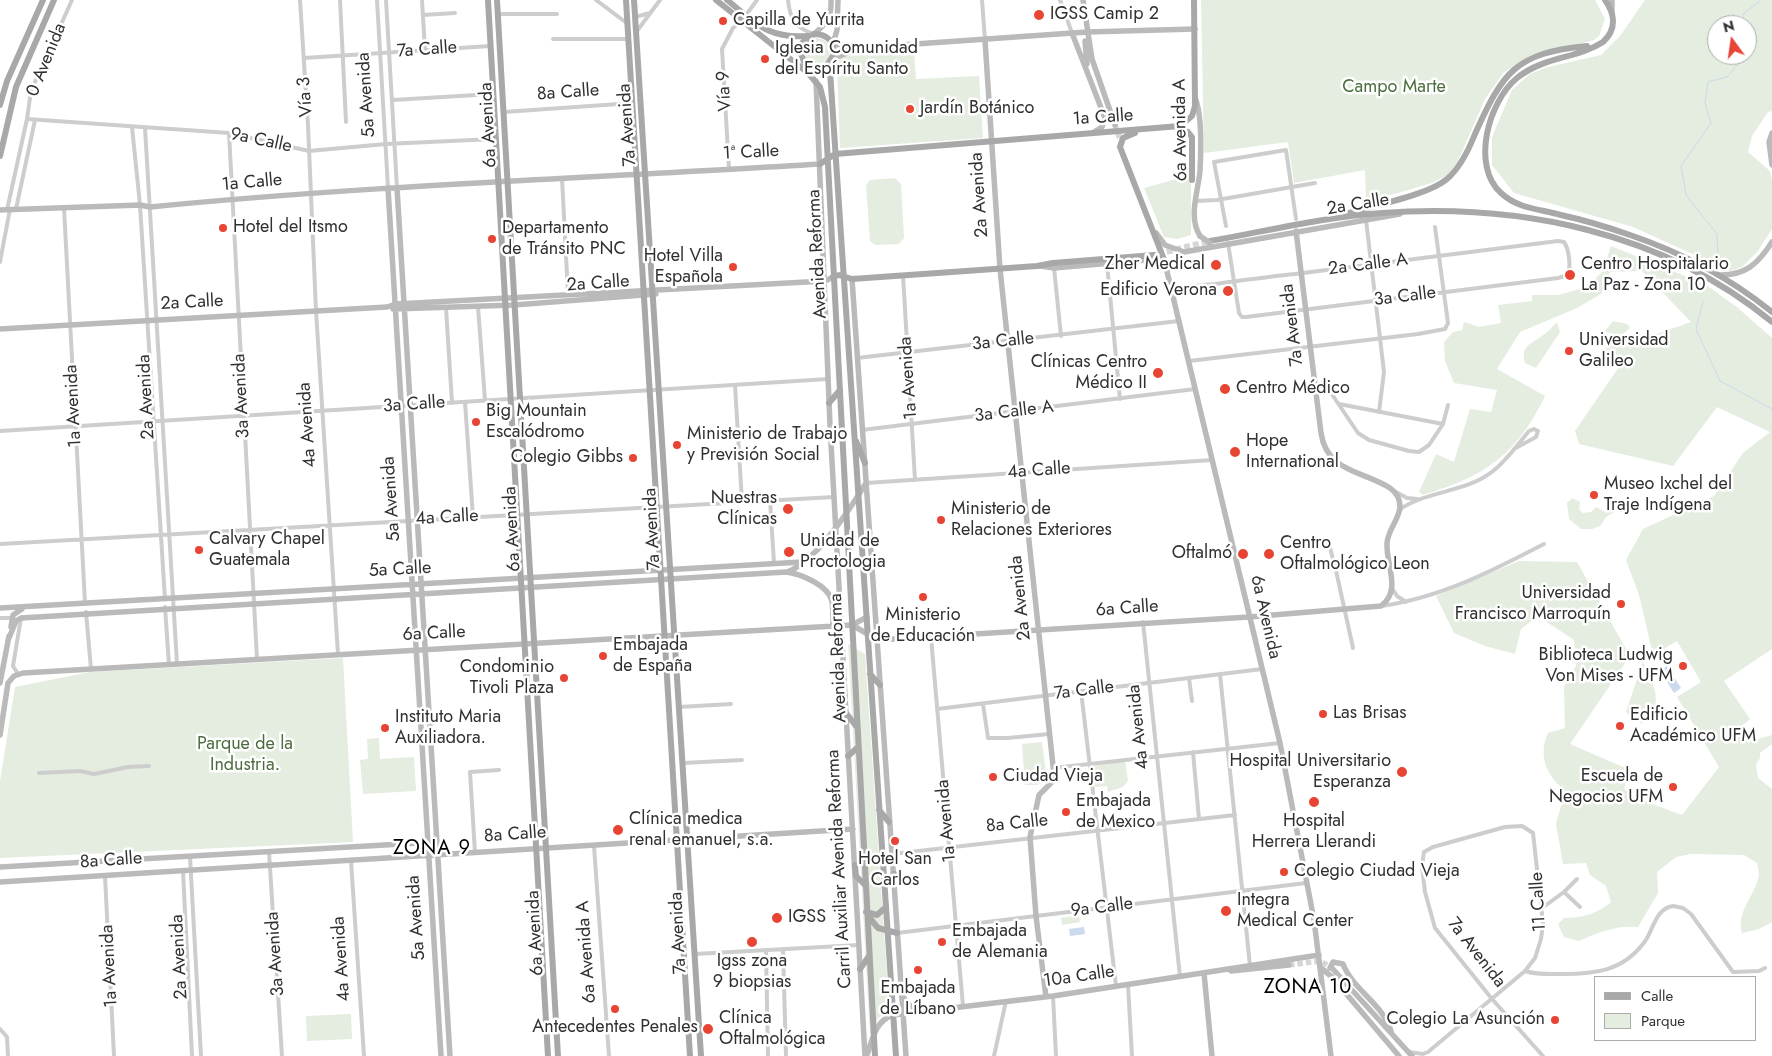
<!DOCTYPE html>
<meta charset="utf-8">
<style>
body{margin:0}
#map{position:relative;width:1772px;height:1056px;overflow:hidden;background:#fff;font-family:Jost,sans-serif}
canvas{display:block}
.legend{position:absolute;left:1594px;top:976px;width:162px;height:65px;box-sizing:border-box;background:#fff;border:1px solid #acacac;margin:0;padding:6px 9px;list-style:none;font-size:15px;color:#303030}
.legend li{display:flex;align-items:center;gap:10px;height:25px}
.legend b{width:25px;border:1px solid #acacac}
.north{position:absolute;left:1707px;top:15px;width:50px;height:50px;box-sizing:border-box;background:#fff;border:1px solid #acacac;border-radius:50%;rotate:346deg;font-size:14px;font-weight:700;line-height:20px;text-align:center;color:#303030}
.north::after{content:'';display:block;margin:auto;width:18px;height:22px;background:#e74433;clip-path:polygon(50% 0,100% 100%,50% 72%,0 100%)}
</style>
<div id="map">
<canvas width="1772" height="1056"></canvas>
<ul class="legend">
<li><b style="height:6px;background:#a8a8a8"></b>Calle</li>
<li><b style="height:14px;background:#e4eddf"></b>Parque</li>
</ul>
<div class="north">N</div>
</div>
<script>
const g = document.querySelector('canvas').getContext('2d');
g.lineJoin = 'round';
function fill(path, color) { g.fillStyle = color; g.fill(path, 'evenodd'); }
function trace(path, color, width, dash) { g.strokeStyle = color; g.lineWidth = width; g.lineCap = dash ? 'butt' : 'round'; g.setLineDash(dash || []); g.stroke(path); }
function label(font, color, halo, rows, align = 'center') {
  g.font = font + ' Jost,sans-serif'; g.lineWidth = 5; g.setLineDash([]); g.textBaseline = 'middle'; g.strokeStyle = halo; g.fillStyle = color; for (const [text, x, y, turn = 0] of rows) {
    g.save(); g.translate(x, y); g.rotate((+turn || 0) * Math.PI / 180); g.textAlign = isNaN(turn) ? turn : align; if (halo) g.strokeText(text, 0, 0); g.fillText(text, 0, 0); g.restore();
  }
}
fill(new Path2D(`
 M1201,0H1595L1605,19L1599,36L1594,40L1527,58L1504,72L1485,99L1457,163L1447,175L1432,183L1366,202L1365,170L1294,183L1288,142L1204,153Z
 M1645,0H1772V111L1768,112L1752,136L1748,152L1770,171L1772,180V229L1758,251L1742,267L1730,271L1633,227L1514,193L1492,165V137L1512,90L1530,74L1548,67L1601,55L1620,36ZM1717,25H1747V55H1717Z
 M804 51a13 13 0 1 1 26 0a13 13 0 1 1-26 0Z
 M914,51L916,79L979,76L983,138L840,148L837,62L844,56Z
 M1191,175V235L1177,239L1164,237L1144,188Z
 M895,178L901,184L904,238L899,244L875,245L870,241L866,185L870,180Z
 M1611,246L1705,284L1738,308L1772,338V649L1724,681L1750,719L1742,726L1754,740L1772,735V744L1760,753V758L1756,765L1758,778L1772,789V922L1759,929L1742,933C1736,913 1753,898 1758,879C1760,875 1758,868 1757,863L1744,855L1691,854L1676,857L1657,872L1658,893L1638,927C1617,925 1598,932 1579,941L1564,937L1558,924L1564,918C1583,918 1597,914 1611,902L1606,886L1590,875L1586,863L1563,864L1556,824L1565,791C1546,775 1538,756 1548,733L1565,728L1564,687L1576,666L1574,640L1538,616L1521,629L1515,654L1485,646L1454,633L1436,596L1519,561L1577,562L1630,656L1570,744L1630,770L1624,789L1636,798L1682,815L1719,767L1677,697L1701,682L1677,641L1653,655L1639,595L1626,560L1643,529L1714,496L1743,453L1770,432L1717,407L1673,466L1579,444L1575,431L1623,361L1608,357L1609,352L1605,350L1611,339V333L1604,332L1613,321L1627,324L1630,328L1624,333L1627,336L1624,342L1637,341L1691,322L1642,271L1610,272L1601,294L1577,308L1520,332L1497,369L1545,396C1516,456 1485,476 1423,495L1419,492L1436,454L1454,462L1470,409L1491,412L1497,390L1454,383L1445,361L1444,342L1453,332L1462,330L1464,322L1479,327L1501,323L1498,305L1532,301V295H1559L1579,289L1595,279L1603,271Z
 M1557,322L1560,332L1536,368L1525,363C1520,346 1531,344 1542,336C1548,332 1552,327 1557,322Z
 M1615,497L1622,503L1617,511L1607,516L1600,526L1592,529H1581L1569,519L1567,503L1572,498L1580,502L1579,509L1583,513L1591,512L1596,507L1607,513Z
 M848,644L865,654L889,1004L888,1012L878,1018L870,1035Z
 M343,658L353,842L0,858V781L15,687L90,672Z
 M1643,661C1648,677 1659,689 1655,706L1649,709L1642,724L1631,717L1626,712Z
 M379,738L380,759L414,757L416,791L363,794L360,760L368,759L367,739Z
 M1042,742L1047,781L1037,785H1025L1022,744Z
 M1125,761L1128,781L1123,787L1108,792L1107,786L1095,787L1092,766Z
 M1079,915L1080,922L1062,925L1061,918Z
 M351,1014L352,1039L307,1041L306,1016Z`), '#e4eddf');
fill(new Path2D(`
 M1667,666L1681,688L1674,693L1660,671Z
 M1084,927L1085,934L1070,936L1069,929Z`), '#cbdaed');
trace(new Path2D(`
 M1742,25L1744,13L1761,0
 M1718,257L1717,234L1686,195L1681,166L1711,123L1705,103L1708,82L1727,77L1739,63V55
 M1703,301L1696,329L1720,381L1772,409`), '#cbdaed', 1);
trace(new Path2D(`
 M1115,125L1122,145
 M1289,965L1320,961L1331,967`), '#d6d6d6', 5.5, [5.5, 3]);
trace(new Path2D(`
 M1158,254L1210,241`), '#d6d6d6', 6, [6, 3]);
trace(new Path2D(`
 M300,0L308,125L316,311L338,654
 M340,0L346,122
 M377,0L388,188
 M386,0L397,188
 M422,0L425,50
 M596,0L628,24
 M788,0C790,19 795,28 814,34
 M982,0L985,40
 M1060,0L1072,33
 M498,14H557
 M423,15L455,13
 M746,15L757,0
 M635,17L650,13
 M637,31L660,0
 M553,39H629
 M304,58L490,46
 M393,100L492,94
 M504,112L633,103
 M27,119L229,133L309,151L386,144L494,139
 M132,127L140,205L165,599
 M145,128L177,664
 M229,133L257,659
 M729,169L722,49L733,28L742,21
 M562,178L568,294
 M1195,201L1217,200L1315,183
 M64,208L85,603
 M16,209L35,120
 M7,210L27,119L31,91L72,0
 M1366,220L1384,372L1379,412
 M1226,226L1214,162L1286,150L1296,219
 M0,262L10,209
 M1107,264L1120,399
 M1054,268L1061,336
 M903,275L915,480
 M1171,290C1186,286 1201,285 1216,284C1242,280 1269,277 1295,274C1383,263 1471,252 1558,241L1564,242C1569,249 1571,266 1568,275L1558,278L1246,317H1242L1239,313L1228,243
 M478,307L485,400
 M446,308L452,403
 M857,358L1179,321
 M1189,361L1418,334L1445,329L1448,323L1435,227
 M1323,381L1358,433L1369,440L1409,451L1419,452L1429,445L1443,424L1448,405
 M735,385L742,502
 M465,402L473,517
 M1339,404L1443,424
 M862,430L1195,389
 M0,431L828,379
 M866,483L1212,460
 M1396,492L1407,498L1417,499
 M770,500L774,563
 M1399,510C1427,490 1466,493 1493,471C1507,460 1518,444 1529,431L1534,429L1538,431L1536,437L1514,449
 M1295,541L1325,539L1328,541L1335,566L1353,648
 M0,544L834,497
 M1392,588L1397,596L1406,602
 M1381,606C1440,598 1492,571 1544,544
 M165,607L169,665
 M86,612L91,669
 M0,618H13
 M1143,622L1180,977
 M931,637L963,1006
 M18,674L13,666L21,618
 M1220,674L1250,966
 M1189,678L1192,701
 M1081,691L1116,986
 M983,704L988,738H1008L1049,734
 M679,707L731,704
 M937,709L1262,669
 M1193,752L1199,819
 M683,763L742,760
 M1053,768L1280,743
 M39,773L80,771L94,774L128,767L149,766
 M594,846L609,1056
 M269,852L282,1056
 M475,853L470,772L499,770
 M892,854L1235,815
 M190,857L201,1056
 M351,861L364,1056
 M183,871L192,1056
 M105,876L114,1056
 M1564,892L1577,879
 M1542,908L1564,892L1580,907
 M897,933L1306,883
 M783,949L786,1056
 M766,950L768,1056
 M695,954L859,945
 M1525,971C1537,975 1550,974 1563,974C1595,974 1622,971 1643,944C1654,931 1654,909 1673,906L1683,908L1691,914L1733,972L1759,971L1765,968
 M1128,985L1132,1056
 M1053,996L1056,1056
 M0,1029L7,1037L8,1056
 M1409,1052L1423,1054L1428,1052L1525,971L1535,958L1541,939L1543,924L1533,833L1522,826L1505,827L1433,847L1424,852L1422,866L1425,892L1435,928L1492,999L1543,1056
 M994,1056L1006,1001`), '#cdcdcd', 4);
trace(new Path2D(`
 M838,0L837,30L833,44L858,48L1087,32L1195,29
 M1083,0L1092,59L1115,125
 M1612,0V13
 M1072,33L1105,118L1102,127L1094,132
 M814,34C826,24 832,17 831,0
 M985,40L1000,269L1054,775L1052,782L1039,795L1030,837L1036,916L1046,997
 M1085,41L1087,64
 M833,59L856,49
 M816,81L830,425L865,1056
 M1196,100C1202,118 1201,152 1200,171C1198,192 1188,217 1200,236
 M1772,133L1769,142L1772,165
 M388,188L441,1056
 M397,188L450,1056
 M0,210L140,205L150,207C372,185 597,178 820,164
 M1156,233L1165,245L1184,252L1400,214
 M1164,259L1280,743L1314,920L1331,1056
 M1040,266L1054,268L1159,259L1165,262
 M1718,275C1745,276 1758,264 1772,242
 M852,279L906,1056
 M393,309L514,305L656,294
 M0,329L387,307L396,304L825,281L833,277
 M787,572C816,562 850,509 866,483
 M0,608L802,562
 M852,625L878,640L1249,617L1381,606C1402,591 1386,565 1387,544C1387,531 1399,520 1400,507C1400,499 1397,493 1390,488C1361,470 1327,472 1321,433L1296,231
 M11,627L13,615L22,609
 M9,638L16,621L21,618L786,572C801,574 828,585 832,601C833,609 833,618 833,626
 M0,683L9,636
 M0,735L8,683L14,676L23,673L852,625L867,617
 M0,867L437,842
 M0,882L853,829
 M1331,967L1412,1056
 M1321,968L1332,977L1399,1056
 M1330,968L1333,962L1343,964C1353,990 1383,1004 1391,1031
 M1231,971L1289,965
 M1204,973L1212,1056
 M902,995L908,1004L920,1011
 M867,1055C872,1040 876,1020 893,1015L1053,996L1319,955`), '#bababa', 5.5);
trace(new Path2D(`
 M488,0L548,1056
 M497,0L558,1056
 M626,0L690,1056
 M634,0L701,1056
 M716,0L808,73L820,87L825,107L875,1056
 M727,0C757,24 768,39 808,36
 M1605,0C1615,14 1617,29 1603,42C1577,59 1544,56 1517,78C1488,102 1471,166 1501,193C1518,209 1540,209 1561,215C1584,220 1607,227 1630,235C1680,252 1730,278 1772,312
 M833,59L830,71L896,1056
 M804,62L815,68L827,65L834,54C834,41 827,34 814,34L802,43L800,52L808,71
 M0,105L7,81L43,0
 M1177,127L1188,132L1192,137V180
 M1135,133L1123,138L1120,147L1165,262
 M0,156L16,87L54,0
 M820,164L835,154L1180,126L1192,116L1195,106L1194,0
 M1346,214C1371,206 1429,195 1447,179C1460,168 1469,149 1475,134C1503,72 1515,53 1587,46
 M1210,241C1267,231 1324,217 1382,213C1520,203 1663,232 1772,322
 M833,277L839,275L852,279L1037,266L1053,263L1154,255
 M829,403L840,390
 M856,441L865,463
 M870,674L880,685
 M846,713L856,726
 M848,756L857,748
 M879,810L889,822
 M855,865L856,876L865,885
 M885,886L894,874
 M866,912L877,915L886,907
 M868,916L878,928L897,933
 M860,969L869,956`), '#a8a8a8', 6);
trace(new Path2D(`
 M1200,236L1210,243`), '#bababa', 5.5);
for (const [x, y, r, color] of [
 [1039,15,6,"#e74433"],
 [723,21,5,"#e74433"],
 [765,59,5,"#e74433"],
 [910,109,5,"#e74433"],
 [223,228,5,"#e74433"],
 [492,239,5,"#e74433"],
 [1216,265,6,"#e74433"],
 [733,267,5,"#e74433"],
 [1570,275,6,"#e74433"],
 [1228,291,6,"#e74433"],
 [1569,351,5,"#e74433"],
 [1158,373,6,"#e74433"],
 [1225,389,6,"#e74433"],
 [476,422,5,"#e74433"],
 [677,445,5,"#e74433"],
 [1235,452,6,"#e74433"],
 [633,458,5,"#e74433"],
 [1594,495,5,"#e74433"],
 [788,509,6,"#e74433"],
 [941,520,5,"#e74433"],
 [199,550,5,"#e74433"],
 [789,552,6,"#e74433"],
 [1243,554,6,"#e74433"],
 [1269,554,6,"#e74433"],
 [923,597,5,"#e74433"],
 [1621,604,5,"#e74433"],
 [603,656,5,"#e74433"],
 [1683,666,5,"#e74433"],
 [564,678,5,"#e74433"],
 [1323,714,5,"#e74433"],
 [1620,726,5,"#e74433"],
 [385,728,5,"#e74433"],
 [1402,772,6,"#e74433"],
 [993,777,5,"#e74433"],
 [1673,787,5,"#e74433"],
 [1314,802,6,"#e74433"],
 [1066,812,5,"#e74433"],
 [618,830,6,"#e74433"],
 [895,841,5,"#e74433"],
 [1284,872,5,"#e74433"],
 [1226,911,6,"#e74433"],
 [777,918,6,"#e74433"],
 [752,942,6,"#e74433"],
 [942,942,5,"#e74433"],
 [918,970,5,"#e74433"],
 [615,1009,5,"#e74433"],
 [1555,1020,5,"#e74433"],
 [708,1029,6,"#e74433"]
]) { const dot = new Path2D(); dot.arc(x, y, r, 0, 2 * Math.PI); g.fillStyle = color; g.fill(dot); trace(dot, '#fff', 2); }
label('18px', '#303030', '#fff', [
 ["IGSS Camip 2",1050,15],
 ["Capilla de Yurrita",733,21],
 ["Iglesia Comunidad",775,49],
 ["del Espíritu Santo",775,70],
 ["Jardín Botánico",920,109],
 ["Hotel del Itsmo",233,228],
 ["Departamento",502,229],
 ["de Tránsito PNC",502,250],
 ["Hotel Villa",723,257,"right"],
 ["Española",723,278,"right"],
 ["Zher Medical",1205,265,"right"],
 ["Centro Hospitalario",1581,265],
 ["La Paz - Zona 10",1581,286],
 ["Edificio Verona",1217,291,"right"],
 ["Universidad",1579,341],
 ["Galileo",1579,362],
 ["Clínicas Centro",1147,363,"right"],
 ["Médico II",1147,384,"right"],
 ["Centro Médico",1236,389],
 ["Big Mountain",486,412],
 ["Escalódromo",486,433],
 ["Ministerio de Trabajo",687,435],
 ["y Previsión Social",687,456],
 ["Hope",1246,442],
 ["International",1246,463],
 ["Colegio Gibbs",623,458,"right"],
 ["Museo Ixchel del",1604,485],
 ["Traje Indígena",1604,506],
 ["Nuestras",777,499,"right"],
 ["Clínicas",777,520,"right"],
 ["Ministerio de",951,510],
 ["Relaciones Exteriores",951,531],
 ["Calvary Chapel",209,540],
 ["Guatemala",209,561],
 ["Unidad de",800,542],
 ["Proctologia",800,563],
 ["Centro",1280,544],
 ["Oftalmológico Leon",1280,565],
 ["Oftalmó",1232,554,"right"],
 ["Universidad",1611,594,"right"],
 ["Francisco Marroquín",1611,615,"right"],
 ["Ministerio",923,616,"center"],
 ["de Educación",923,637,"center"],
 ["Embajada",613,646],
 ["de España",613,667],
 ["Biblioteca Ludwig",1673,656,"right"],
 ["Von Mises - UFM",1673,677,"right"],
 ["Condominio",554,668,"right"],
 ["Tivoli Plaza",554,689,"right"],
 ["Las Brisas",1333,714],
 ["Edificio",1630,716],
 ["Académico UFM",1630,737],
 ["Instituto Maria",395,718],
 ["Auxiliadora.",395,739],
 ["Hospital Universitario",1391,762,"right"],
 ["Esperanza",1391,783,"right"],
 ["Ciudad Vieja",1003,777],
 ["Escuela de",1663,777,"right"],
 ["Negocios UFM",1663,798,"right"],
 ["Embajada",1076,802],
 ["de Mexico",1076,823],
 ["Clínica medica",629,820],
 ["renal emanuel, s.a.",629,841],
 ["Hospital",1314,822,"center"],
 ["Herrera Llerandi",1314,843,"center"],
 ["Hotel San",895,860,"center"],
 ["Carlos",895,881,"center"],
 ["Colegio Ciudad Vieja",1294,872],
 ["Integra",1237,901],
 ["Medical Center",1237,922],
 ["IGSS",788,918],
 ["Embajada",952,932],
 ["de Alemania",952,953],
 ["Igss zona",752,962,"center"],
 ["9 biopsias",752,983,"center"],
 ["Embajada",918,989,"center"],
 ["de Líbano",918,1010,"center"],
 ["Clínica",719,1019],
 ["Oftalmológica",719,1040],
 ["Colegio La Asunción",1545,1020,"right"],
 ["Antecedentes Penales",615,1028,"center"]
], 'left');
label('18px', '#303030', '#fff', [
 ["7a Calle",427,50,-4],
 ["0 Avenida",47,60,-68],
 ["Vía 9",725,91,-93],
 ["8a Calle",568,93,-4],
 ["5a Avenida",367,95,-94],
 ["Vía 3",306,97,-94],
 ["1a Calle",1103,118,-4],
 ["6a Avenida",489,125,-93],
 ["7a Avenida",628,125,-94],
 ["6a Avenida A",1181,130,-91],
 ["9a Calle",261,141,12],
 ["1ª Calle",751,153,-3],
 ["1a Calle",252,183,-5],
 ["2a Avenida",980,195,-94],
 ["2a Calle",1358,205,-9],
 ["Avenida Reforma",818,254,-93],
 ["2a Calle A",1368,265,-7],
 ["2a Calle",598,284,-4],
 ["3a Calle",1405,297,-7],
 ["2a Calle",192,303,-3],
 ["7a Avenida",1293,325,-97],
 ["3a Calle",1003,342,-6],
 ["1a Avenida",909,378,-94],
 ["3a Avenida",242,396,-93],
 ["2a Avenida",147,397,-93],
 ["3a Calle",414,405,-4],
 ["1a Avenida",74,406,-93],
 ["3a Calle A",1014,412,-7],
 ["4a Avenida",308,425,-94],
 ["4a Calle",1039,471,-4],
 ["5a Avenida",392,499,-94],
 ["4a Calle",447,518,-3],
 ["6a Avenida",513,529,-93],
 ["7a Avenida",653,529,-93],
 ["5a Calle",400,570,-3],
 ["2a Avenida",1021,598,-96],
 ["6a Calle",1127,609,-4],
 ["6a Avenida",1265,617,77],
 ["6a Calle",434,634,-3],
 ["Avenida Reforma",839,658,-92],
 ["7a Calle",1084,691,-7],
 ["4a Avenida",1139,727,-96],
 ["1a Avenida",947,821,-95],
 ["8a Calle",1017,824,-6],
 ["8a Calle",515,835,-4],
 ["8a Calle",111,861,-4],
 ["Carril Auxiliar Avenida Reforma",840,869,-93],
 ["11 Calle",1539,902,-93],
 ["9a Calle",1102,908,-7],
 ["5a Avenida",417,918,-94],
 ["6a Avenida",536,933,-93],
 ["7a Avenida",679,933,-93],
 ["6a Avenida A",587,952,-94],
 ["7a Avenida",1476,953,52],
 ["3a Avenida",276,954,-94],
 ["2a Avenida",180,957,-93],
 ["4a Avenida",342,959,-94],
 ["1a Avenida",110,966,-93],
 ["10a Calle",1079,977,-8]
]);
label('18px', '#4b6d3d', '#fff', [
 ["Campo Marte",1394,88],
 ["Parque de la",245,745],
 ["Industria.",245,766]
]);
g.letterSpacing = '1px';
label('20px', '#000', '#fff', [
 ["ZONA 9",432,849],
 ["ZONA 10",1308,988]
]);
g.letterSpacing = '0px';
</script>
